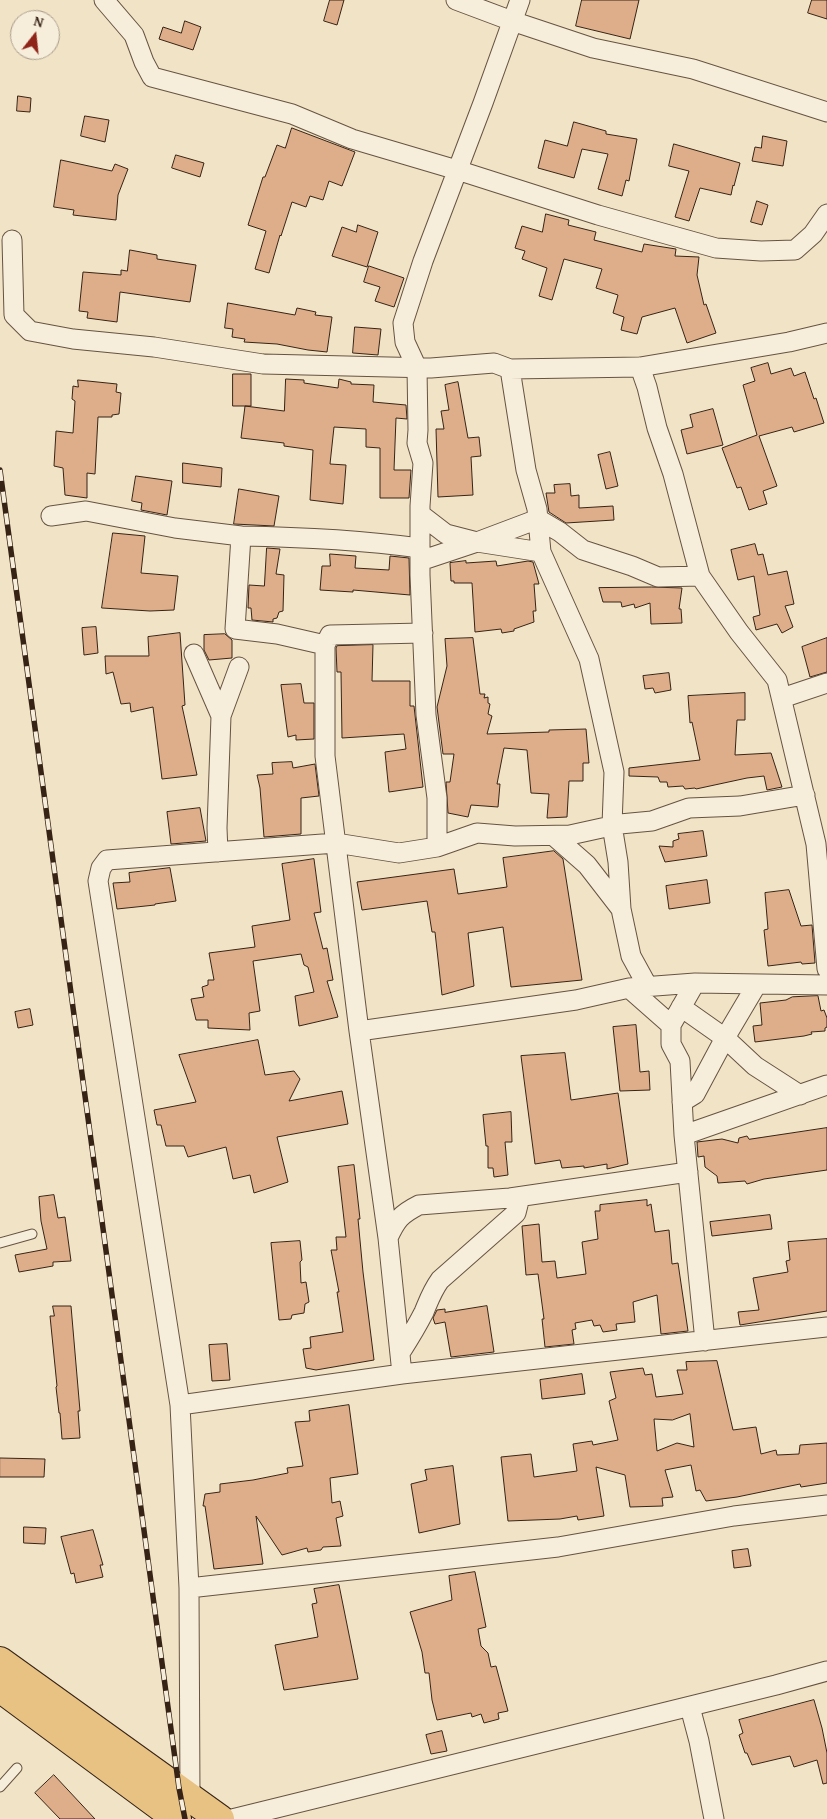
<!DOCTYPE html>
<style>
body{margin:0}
#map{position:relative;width:827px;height:1819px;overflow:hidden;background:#f1e4c6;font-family:"Gentium Book Plus",serif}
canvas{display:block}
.north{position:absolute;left:10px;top:10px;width:50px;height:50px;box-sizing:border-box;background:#f6edda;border:1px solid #aa9c8c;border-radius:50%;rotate:16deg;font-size:14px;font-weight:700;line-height:20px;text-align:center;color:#372316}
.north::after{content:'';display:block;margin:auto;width:18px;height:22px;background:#8f2418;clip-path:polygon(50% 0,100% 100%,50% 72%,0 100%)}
</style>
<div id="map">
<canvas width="827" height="1819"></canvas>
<div class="north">N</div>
</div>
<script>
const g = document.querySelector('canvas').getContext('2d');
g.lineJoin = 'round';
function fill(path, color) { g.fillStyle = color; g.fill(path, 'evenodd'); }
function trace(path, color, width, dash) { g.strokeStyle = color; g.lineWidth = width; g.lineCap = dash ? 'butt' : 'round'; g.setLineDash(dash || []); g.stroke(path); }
const building = new Path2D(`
 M330,0H344L337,25L324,21Z
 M582,0H639L630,39L576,26Z
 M812,0H827V19L808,13Z
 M185,21L201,27L193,50L159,39L163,27L181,33Z
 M18,96L31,98L30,112L17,111Z
 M85,116L109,120L105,142L81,136Z
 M574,122L606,131V134L637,139L629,181L626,180L622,196L598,189L608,154L582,149L574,178L538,168L545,140L567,146Z
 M292,128L355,152L342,186L329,181L323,200L310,196L306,207L292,202L281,236L280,235L269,273L255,269L266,231L248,225L263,177H265L277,145L285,148Z
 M763,136L787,141L783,166L752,161L755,147L761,148Z
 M674,144L740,163L734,186L733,185L731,195L700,188L689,221L675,217L689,171L669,166Z
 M176,155L204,163L200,177L172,168Z
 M61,160L112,171L115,164L128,169L118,195L116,220L73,215L74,210L54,207Z
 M757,201L768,205L762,225L751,222Z
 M546,214L569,220L568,225L596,232L594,240L642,252L644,244L676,249L675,256L699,257L697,275L704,305L706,304L716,333L687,343L675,308L642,317L637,334L621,330L624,317L613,313L618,295L596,288L602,269L564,259L552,300L539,296L547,268L522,259L525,251L515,248L522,226L542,232Z
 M358,225L378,232L367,267L332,256L342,227L356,232Z
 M130,250L157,255V259L196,265L190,302L120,292L117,322L87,318L88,312L79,311L83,272L121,275V270L127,271Z
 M369,266L404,278L394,307L375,301L380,287L364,282Z
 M228,303L295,315L297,308L316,312L315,315L332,317L327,352L308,350L277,344L244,342L245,339L232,337L233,329L225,328Z
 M355,327L381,329L378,355L353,353Z
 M768,363L771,374L791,368L794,376L805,372L814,399L816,398L824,423L794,432L792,427L759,436L777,486L763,491L767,504L749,510L741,487L737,488L722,448L757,435L743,385L755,381L751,368Z
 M233,374H251V406H233Z
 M286,379L304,380V383L338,388L339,379L351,382V384L374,385L373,402L406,405L407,419L396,418L394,470H411L409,498H380V448L366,447V429L334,427L330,464L346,465L343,504L310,500L313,450L284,446V443L241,438L245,406L284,411Z
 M78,380L117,384L116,392L121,393L119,414L112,415V417H98L95,474L87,473V498L65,495L63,468L54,466L56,431L73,433L75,401L72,399L73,386L78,387Z
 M458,382L468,438L479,437L481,456L471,457L473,495L438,497L436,429H444L441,411L449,410L445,385Z
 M713,409L723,445L687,454L681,430L693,427L690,415Z
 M610,452L618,486L606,489L598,455Z
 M183,463L222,468L221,487L183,483Z
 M136,476L172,481L167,515L141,510L142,503L132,501Z
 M570,484L571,496L579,495V508L613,506L614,520L566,523L549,512L546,493H555L554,485Z
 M239,489L279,496L274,526L234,524Z
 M113,533L145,536L141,573L178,576L174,610L150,611L102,608Z
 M755,544L758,555L763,554L768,575L787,571L794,604L785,606L793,627L782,633L777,624L756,630L753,617L760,615L754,576L738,580L731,550Z
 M267,548L280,549L276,574L284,575L283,611L279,612L277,618L273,619V622L252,620L251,608H248L249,585L264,586Z
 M330,554L356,556L355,568L389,570L390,556L409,558L410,595L353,590V592L320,590L322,566H330Z
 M466,561V563L496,561L497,566L528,561L533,562L539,584H534L536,611H533L534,622L514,629V631L502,633L501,629L475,632L472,583H454V581H451L450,563Z
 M652,587L682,588L679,609H681L682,623L651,624L650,603L635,608L634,604L622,607L621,602H603L599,588Z
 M96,627L98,653L84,655L82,628Z
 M180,633L185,705L182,706L197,775L162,779L153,707L131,712L130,703L121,704L113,672L106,674L105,656H149L148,637Z
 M225,634L232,640V658L209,660L204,650V635Z
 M473,638L480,694H485L484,698L488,697V703L490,704L488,714L492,716L487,734L549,732V730L586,729L589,763H583V781H569L567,817L547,818L549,794L531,793L527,750L504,748L497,784H500L498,807L471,805L468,817L448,813L446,782H450L454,754H443L437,707L447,666L445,639Z
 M827,638V672L810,677L802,647Z
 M373,645L372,681H410V706H414L423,787L389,792L385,752L406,749L404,734L342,738L341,672H337L336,648L337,646Z
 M669,673L671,690L655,693L653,688L645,689L643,676Z
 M301,684L304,703H314V739L296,740V735L288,737L281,685Z
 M745,693V720H737L735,755L771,753L782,787L767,790L764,776L747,778L696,789L695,788L685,789L683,786L668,787L667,782H660L658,777L629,776V768L700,760L692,722L690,723L688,696Z
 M292,762L293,768L315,764L319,796L301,798V834L264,837L260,788L257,775L273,774L272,763Z
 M200,808L206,841L171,844L167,812Z
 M703,831L707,856L665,862L659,846L673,847V841L679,839L678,834Z
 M554,851L563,859L582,980L511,987L503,927L468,933L474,986L442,995L435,932H432L427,901L362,910L357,882L454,869L458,894L507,887L503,858Z
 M314,859L321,912L314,913L323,949L327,948L333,980L327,981L338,1017L299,1026L295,996L314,992L308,967L304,965L301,954L253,961L260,1011L249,1013L250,1030L208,1028V1020H196L191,999L204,997L202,987L208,985V980H214L209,953L255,947L252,926L290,920L282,864Z
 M170,868L176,901L155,904V905L117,909L113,883L130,882L129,873Z
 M707,880L710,903L669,909L666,886Z
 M789,890L801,926L812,925L815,963L802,964L801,962L768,966L764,930L768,929L765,893Z
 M818,996L821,1011L824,1010L827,1018V1027L825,1028V1031L811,1032L812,1034L804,1036L755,1042L753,1026L762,1025L760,1003L786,1000L792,997Z
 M30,1009L33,1025L18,1028L15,1012Z
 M636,1025L640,1072L649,1071L650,1090L620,1091L613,1027Z
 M258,1040L265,1075L294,1071L300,1079L289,1101L342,1091L348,1124L277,1137L288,1182L254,1193L250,1175L233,1179L226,1147L188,1157L184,1146H166L161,1125H157L154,1110L196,1102L179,1055Z
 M565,1053L571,1100L618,1093L628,1164L607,1169V1164L584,1168V1166L562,1168L560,1160L535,1164L521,1056Z
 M511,1112L512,1142H505L508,1175L494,1177L493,1168H488V1146H486L483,1115Z
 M827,1128V1170L764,1179L747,1184L745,1181L718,1183L717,1176L705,1167L704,1156L698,1157L697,1142L722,1139L738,1143L739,1138L747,1136L749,1139Z
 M354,1165L360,1219H358L363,1272L374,1360L316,1370L306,1368L303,1349L311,1348L310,1337L343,1332L337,1292H339L331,1250H337L336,1237H346L338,1167Z
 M54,1195L58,1218L65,1217L71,1261L53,1262V1266L19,1272L15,1255L47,1249L41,1221L39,1197Z
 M647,1200V1206L651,1204L655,1232L669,1230L672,1264L678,1263L688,1331L661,1334L657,1295L633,1302L635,1322L616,1324L617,1330L603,1332L600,1325L594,1326L592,1320L575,1323L576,1329L572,1330L574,1344L545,1347L542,1319H544L538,1274L526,1275L522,1226L539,1224L542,1262L555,1261L557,1278L586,1274L582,1242L598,1239L595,1211H600V1205Z
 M770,1215L772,1229L712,1236L710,1222Z
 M827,1239V1311L740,1325L738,1312L759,1310L753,1278L788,1272L786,1261L790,1260L788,1242Z
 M300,1241L302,1260L300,1262L301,1283L306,1282L309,1302L305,1304L304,1313L292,1315L291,1319L279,1320L271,1243Z
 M53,1306H71L80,1411H78L80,1438L62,1439L60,1413H59L56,1387L57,1386L50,1316H54Z
 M487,1306L494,1352L451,1357L445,1322L435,1324L433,1318L437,1310L445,1309V1312Z
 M227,1344L230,1380L212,1381L209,1345Z
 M717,1361L733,1430L756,1427L761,1454L776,1450L777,1455L799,1454L800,1445L827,1443V1483L801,1487L800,1484L737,1497L706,1501L700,1490L696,1491L691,1465L665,1470L673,1497L662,1498L663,1506L630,1507L625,1475L596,1467L604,1516L578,1520L577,1516L560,1519L508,1521L501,1457L531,1454L534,1477L577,1471L573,1444L592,1441L593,1445L618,1440L609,1401L616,1398L610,1372L643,1368L645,1375L652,1374L656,1397L683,1394L677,1370H687L686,1362ZM690,1414L694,1447L677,1443L657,1451L654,1419L672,1420Z
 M582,1374L585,1394L542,1399L540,1380Z
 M349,1405L358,1474L330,1478L332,1503L340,1501L343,1516L336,1518L341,1546L323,1547L321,1550L308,1552L307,1548L282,1555L256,1516L263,1564L214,1569L205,1506H203L205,1494L220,1492V1484L253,1480L288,1473L287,1468L303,1466L295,1422L310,1421L309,1411Z
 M0,1458L45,1459L44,1477H0Z
 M453,1466L460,1524L419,1533L411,1484L427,1480L425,1470Z
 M24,1527L46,1528L45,1544L24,1543Z
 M93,1530L103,1565H100L103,1577L76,1583L74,1573L71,1574L61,1537Z
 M748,1549L751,1566L734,1568L732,1551Z
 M475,1572L486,1627L478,1629L481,1646L488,1653L491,1667L496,1666L508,1711L498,1713L499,1719L484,1723L481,1714L472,1717L471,1713L437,1720L432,1700L429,1673H425L422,1652L410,1612L452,1600L449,1576Z
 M339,1585L358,1679L284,1690L275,1645L318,1637L312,1604L317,1603L314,1589Z
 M814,1700L822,1728L827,1753V1783L823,1784L817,1760L794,1767L790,1756L752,1765L747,1753H745L739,1735L743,1733L739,1720Z
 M442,1731L447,1751L431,1754L426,1735Z
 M54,1775L95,1819H60L35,1793Z`);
fill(building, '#ddae89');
trace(building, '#372316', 1);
const service = new Path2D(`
 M0,1243L32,1234
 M0,1787L17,1768`);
const minor = new Path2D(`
 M104,0L134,35L144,62L152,77L292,114L352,139L457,170L598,215L716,248L761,251L795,250L813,234L827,214
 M456,0L512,21L593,48L693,69L827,112
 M12,240L14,315L30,331L73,339L154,347L263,364L431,368L494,363L510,369L526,470L537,509L541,552L589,659L614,772L612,825L618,862L621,909L631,956L648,987
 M640,367L647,387L657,428L673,474L700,576L739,632L777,680L816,844L827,969
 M510,369L640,367L789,342L827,333
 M420,514L446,534L477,542L538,519L560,532L583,550L632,566L658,577L700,576
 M51,516L86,511L175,528L241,536L235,629L277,634L325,645
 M241,536C301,537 360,540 420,548
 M420,561L477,542L541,552
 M194,654L221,716
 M782,698L827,683
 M554,836L587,865L621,909
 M437,847V798L426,715L420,575V506L423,463L417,443L418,430L417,368L405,342L403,323L423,261L483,103L520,0
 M218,852L217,828L221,716L239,667
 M695,983L671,1025V1044L680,1061L684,1135L705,1341
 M629,988L671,1025
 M681,1007L725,1038L755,1066L800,1095
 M359,1031L576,1000L629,988L695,983L827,985
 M682,1102L695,1094L725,1038L757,984
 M684,1135L827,1085
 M388,1238C396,1220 401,1214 419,1205L510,1198L688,1172
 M400,1353C409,1339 417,1326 424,1312C429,1300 432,1291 440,1280L516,1213L520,1197
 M402,1374L388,1238L359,1031L325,756V645L330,635L423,633
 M180,1405L402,1374L827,1327
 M189,1588L558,1547L734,1516L827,1505
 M690,1707L699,1741L714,1819
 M190,1796L189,1588L180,1405L98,881L101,868L107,860L336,843L399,853L437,847L477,833L515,836L570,835L620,824L652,821L689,808L740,806L805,795
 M232,1819L776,1685L827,1671`);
const trunk = new Path2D(`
 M0,1661L220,1819
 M0,1688L177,1819`);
trace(service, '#665342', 11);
trace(minor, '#665342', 21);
trace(trunk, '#372316', 30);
trace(service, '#f6edda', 9);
trace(minor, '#f6edda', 19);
trace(trunk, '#e8c283', 28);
const rail = new Path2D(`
 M0,470L179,1788L185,1819`);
trace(rail, '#372316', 5.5);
trace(rail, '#f6edda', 4, [11]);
</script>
